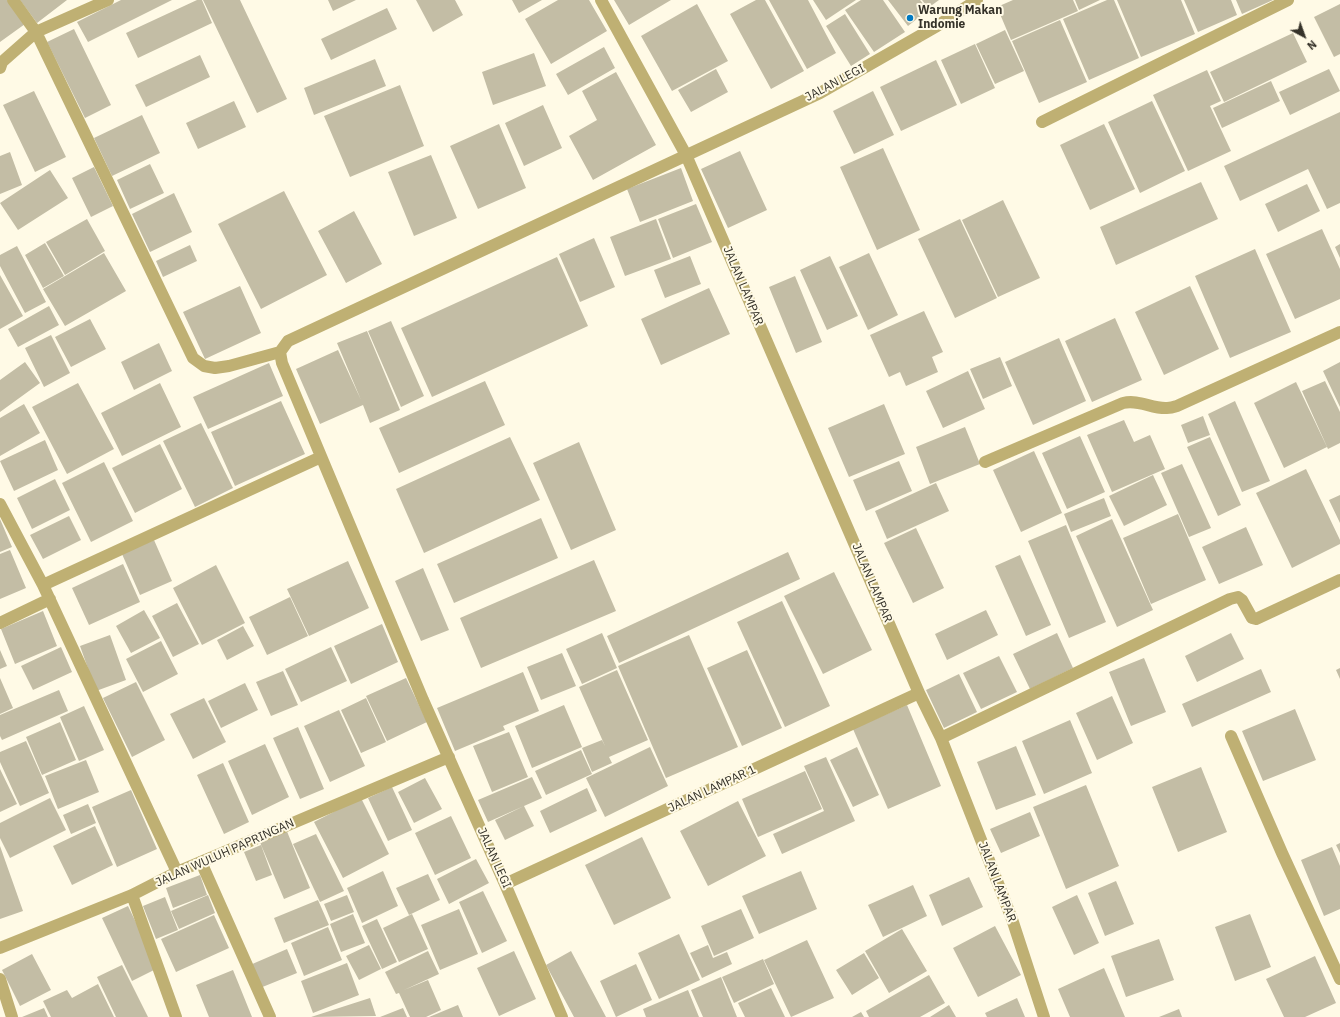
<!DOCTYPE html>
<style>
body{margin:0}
#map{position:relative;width:1340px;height:1017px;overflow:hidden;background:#fffae6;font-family:"IBM Plex Sans",sans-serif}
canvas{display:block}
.north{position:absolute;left:1284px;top:16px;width:40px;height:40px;-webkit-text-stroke:3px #fffae6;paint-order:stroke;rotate:139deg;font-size:11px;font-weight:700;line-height:16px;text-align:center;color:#353229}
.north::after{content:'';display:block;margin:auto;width:14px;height:18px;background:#353229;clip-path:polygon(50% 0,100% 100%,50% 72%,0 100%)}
</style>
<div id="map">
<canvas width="1340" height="1017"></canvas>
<div class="north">N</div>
</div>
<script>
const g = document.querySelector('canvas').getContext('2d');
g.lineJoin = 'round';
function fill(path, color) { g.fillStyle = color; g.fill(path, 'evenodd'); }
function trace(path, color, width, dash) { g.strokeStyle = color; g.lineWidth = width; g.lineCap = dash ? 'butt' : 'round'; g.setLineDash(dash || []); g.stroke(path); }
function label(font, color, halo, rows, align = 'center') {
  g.font = font + ' "IBM Plex Sans",sans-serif'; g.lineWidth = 4; g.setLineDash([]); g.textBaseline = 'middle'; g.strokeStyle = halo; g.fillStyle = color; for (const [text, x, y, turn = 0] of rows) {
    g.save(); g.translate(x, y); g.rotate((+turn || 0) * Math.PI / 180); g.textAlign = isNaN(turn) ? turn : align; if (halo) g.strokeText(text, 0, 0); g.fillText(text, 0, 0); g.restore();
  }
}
fill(new Path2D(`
 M0,0H7L25,24L0,42Z
 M20,0H67L37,23Z
 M121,0H172L88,42L77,22Z
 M197,0H202L212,23L138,58L126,33Z
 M203,0H240L287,99L257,113Z
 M328,0H356L333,11Z
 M416,0H455L463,15L433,32Z
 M512,0H542L519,13Z
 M558,0H589L607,31L551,64L525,19Z
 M614,0H671L629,25Z
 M756,0H765L804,71L771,89L730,14Z
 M769,0H808L836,53L807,69Z
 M813,0H856L826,20Z
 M861,0H883L905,32L874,52L845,10Z
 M888,0H920L928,10L908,26Z
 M922,0H939L928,8Z
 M1013,0H1073L1078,11L1011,40L997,7Z
 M1075,0H1100L1079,10Z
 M1107,0H1114L1139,58L1089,80L1063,19Z
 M1117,0H1181L1195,34L1141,57Z
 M1184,0H1231L1237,15L1198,32Z
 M1236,0H1273L1242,14Z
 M697,4L728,61L672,91L641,36Z
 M1340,4V54L1334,57L1314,17Z
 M387,8L397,29L331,60L321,39Z
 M845,14L870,54L851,66L826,26Z
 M1060,20L1087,82L1039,103L1012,41Z
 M74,29L111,105L85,118L47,42Z
 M1005,30L1024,71L995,84L976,44Z
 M1293,33L1307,62L1224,102L1210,72Z
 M975,44L995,88L961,104L941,60Z
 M604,47L615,68L568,95L556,74Z
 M534,53L546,86L493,105L482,72Z
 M200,55L210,77L146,107L135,85Z
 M375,59L386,86L314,115L304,88Z
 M936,60L957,105L901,131L880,87Z
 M716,69L728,92L691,112L678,90Z
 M1329,69L1340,91L1290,115L1279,92Z
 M1207,70L1221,101L1210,106L1231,151L1188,171L1153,95Z
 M616,72L656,145L593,180L569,136L597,120L582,91Z
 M1271,81L1280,101L1222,128L1213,108Z
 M400,85L424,146L350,177L324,116Z
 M34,91L66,157L35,172L3,105Z
 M873,91L894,135L854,154L833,111Z
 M234,101L246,127L198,149L186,123Z
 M1152,101L1185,171L1140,193L1108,122Z
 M543,105L562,148L524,166L505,123Z
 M1340,112V203L1327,209L1308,169L1240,201L1224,166Z
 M142,115L160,153L112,176L94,138Z
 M499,124L526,188L478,209L450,146Z
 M1104,124L1135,189L1090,210L1060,145Z
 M883,148L920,230L877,250L840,167Z
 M740,151L767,210L728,228L701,169Z
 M10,152L22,185L0,194V156Z
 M431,155L457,218L414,236L388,172Z
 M150,164L164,193L130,209L117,180Z
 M94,167L113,206L91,217L72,178Z
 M681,168L693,201L640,222L627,189Z
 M50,170L68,198L18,230L0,203Z
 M1201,182L1218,219L1116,265L1100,227Z
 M1307,184L1320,211L1278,232L1265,204Z
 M284,191L327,275L261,309L218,224Z
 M174,193L192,232L150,252L132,214Z
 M1003,200L1040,278L998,297L962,220Z
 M696,204L712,242L673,258L658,219Z
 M354,211L382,264L346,283L318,231Z
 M87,219L105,251L65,275L46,242Z
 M656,219L671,259L625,276L610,237Z
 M960,219L997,298L955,318L918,239Z
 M1322,229L1340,269V299L1295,319L1266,254Z
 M594,238L615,287L580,302L559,254Z
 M45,243L64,276L43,288L25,255Z
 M1340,244V258L1335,247Z
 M190,245L197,261L163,277L156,261Z
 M17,246L46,302L25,313L0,266V255Z
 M1255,249L1291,332L1230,358L1195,276Z
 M104,253L126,291L65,326L43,289Z
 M869,253L898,315L868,330L839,267Z
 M690,256L701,284L665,298L654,270Z
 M830,256L858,316L827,330L800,270Z
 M557,257L588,326L432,397L401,328Z
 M0,275L23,316L0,329Z
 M795,276L822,342L796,353L769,287Z
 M240,286L261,333L205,359L183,312Z
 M1190,286L1219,349L1164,375L1135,312Z
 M709,288L730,334L661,365L641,319Z
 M49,306L59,325L18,347L8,329Z
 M924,311L943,352L932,357L938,372L906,386L900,372L889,377L870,335Z
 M1115,318L1142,380L1092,402L1065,341Z
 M90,319L106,349L71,367L55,337Z
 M391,321L424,396L401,407L368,331Z
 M367,331L400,410L370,423L363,405L320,424L296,369L338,350L361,400L337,343Z
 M51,335L70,373L44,387L25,348Z
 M1059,338L1086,401L1033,425L1005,362Z
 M159,343L172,371L134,390L121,362Z
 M1000,357L1012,386L983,399L970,369Z
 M25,362L40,383L0,412V380Z
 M1340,362V407L1323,371Z
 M269,363L283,396L208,429L193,397Z
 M968,371L985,409L943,428L926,391Z
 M485,381L505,425L399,473L379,428Z
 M1325,381L1340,412V443L1328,449L1302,391Z
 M1296,382L1327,447L1284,468L1254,403Z
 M78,383L114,449L67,474L32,407Z
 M160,383L181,427L122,456L101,413Z
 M281,401L305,454L235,486L211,432Z
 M1235,401L1270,481L1242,492L1208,414Z
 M24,404L40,433L0,456V418Z
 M884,404L905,454L849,477L828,428Z
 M1203,416L1210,435L1188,443L1181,425Z
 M1124,420L1134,442L1150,435L1165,469L1112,492L1087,435Z
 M201,423L233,488L195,507L163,441Z
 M965,427L980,464L930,484L916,447Z
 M1080,436L1105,492L1067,509L1042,453Z
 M510,437L540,500L424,553L396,489Z
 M1210,437L1241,505L1218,516L1187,447Z
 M45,440L58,470L14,491L0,461Z
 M579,442L616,530L571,550L533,463Z
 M160,444L182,489L135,513L112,468Z
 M1034,451L1062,513L1021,532L993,470Z
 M899,461L912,491L866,511L853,480Z
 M104,462L133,521L91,542L62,483Z
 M1182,464L1211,528L1189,537L1161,473Z
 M1306,469L1340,540V544L1292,568L1256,493Z
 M1153,475L1167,505L1124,526L1109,496Z
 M55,479L70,510L32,529L17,498Z
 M936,483L949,511L887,539L875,511Z
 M1340,495V523L1329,500Z
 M1104,498L1111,516L1071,532L1064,514Z
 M1178,514L1206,580L1151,604L1123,538Z
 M69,516L81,540L43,559L30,535Z
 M541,518L558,558L454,603L437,564Z
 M0,519L12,547L0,552Z
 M1112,519L1153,610L1117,627L1076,536Z
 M1066,525L1106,622L1069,638L1028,541Z
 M1246,527L1263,565L1219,584L1202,547Z
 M916,528L944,588L913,603L884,543Z
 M154,540L172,581L140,595L122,554Z
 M10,550L26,588L0,599V554Z
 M788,552L800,579L619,663L607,636Z
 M1020,555L1051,625L1026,636L995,566Z
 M594,560L616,611L481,668L460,618Z
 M348,561L369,608L309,636L287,589Z
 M123,564L140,602L89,625L72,588Z
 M216,565L245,623L202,645L173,588Z
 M423,568L449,630L421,641L395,581Z
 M834,572L872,650L823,674L784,596Z
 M290,597L308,636L267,655L249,617Z
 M782,601L830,706L785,727L737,622Z
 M177,603L199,644L173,657L152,616Z
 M144,610L160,638L131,653L116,626Z
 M986,610L998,635L947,660L935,634Z
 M43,611L57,646L15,664L1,629Z
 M382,624L398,662L351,684L334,646Z
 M243,626L254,646L227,660L217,640Z
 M602,633L617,668L582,684L566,649Z
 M1057,633L1073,668L1030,689L1013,654Z
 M1231,633L1244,659L1197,682L1185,656Z
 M110,635L126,680L96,691L80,646Z
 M689,635L738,747L666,778L618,666Z
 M161,641L178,674L143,692L126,659Z
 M61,647L72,672L33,690L21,666Z
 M331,647L347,681L301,702L285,669Z
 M0,650L7,666L0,669Z
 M747,650L782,728L742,746L707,668Z
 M562,653L576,686L541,700L527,667Z
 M999,656L1017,692L981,709L963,673Z
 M1144,658L1166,712L1131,726L1109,672Z
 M1340,668V679L1336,670Z
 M1261,669L1271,692L1192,727L1182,704Z
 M617,670L648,740L609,757L612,763L592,772L582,748L602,740L605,746L579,687Z
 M283,671L298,705L271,716L256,682Z
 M523,672L539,711L503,726L505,730L455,751L437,708Z
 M959,674L977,712L944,728L926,690Z
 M0,678L13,708L0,714Z
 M406,678L427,722L387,741L366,696Z
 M136,682L165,740L132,757L103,698Z
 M245,683L258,710L221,728L208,701Z
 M59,690L68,711L2,740L0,736V715Z
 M1112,696L1133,743L1097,760L1076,713Z
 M204,698L226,742L193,759L170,714Z
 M366,698L386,742L361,753L341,710Z
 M564,705L582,747L532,768L515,726Z
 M907,705L941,786L888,809L853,729Z
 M84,706L104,750L79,761L60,717Z
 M1295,709L1316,760L1263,781L1242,731Z
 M339,710L365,766L330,782L304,726Z
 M1070,720L1092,773L1044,794L1022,741Z
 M60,722L76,760L42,775L26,737Z
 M298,727L324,789L300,799L273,738Z
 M509,732L528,777L492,792L473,746Z
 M26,741L49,793L20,806L0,762V752Z
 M265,744L289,797L252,815L228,761Z
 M1016,746L1036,795L996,810L977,762Z
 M650,747L668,786L605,817L586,778Z
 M857,747L879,795L853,807L830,760Z
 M581,750L592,774L546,795L535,771Z
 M826,757L855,821L782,854L773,834L824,811L804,766Z
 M86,760L99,792L58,809L45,776Z
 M223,763L249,822L224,834L197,775Z
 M1201,767L1227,832L1178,852L1152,787Z
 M0,769L17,804L0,812Z
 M805,771L822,809L758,837L742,799Z
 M532,777L542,798L488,822L478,800Z
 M425,778L442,809L414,823L398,792Z
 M1086,785L1119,866L1066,889L1033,807Z
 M392,787L412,830L388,841L368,798Z
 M587,788L597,811L550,833L540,811Z
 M131,790L157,849L117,867L92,807Z
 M50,798L66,830L10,858L0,838V823Z
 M361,798L389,854L343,878L314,822Z
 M738,801L766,856L708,886L680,831Z
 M88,804L96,823L71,834L63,815Z
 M524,806L534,826L505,840L495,820Z
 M1030,812L1040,836L1001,853L990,829Z
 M451,816L471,858L435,875L415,833Z
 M95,826L113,865L72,885L53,846Z
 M286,829L310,888L284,899L259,840Z
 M316,834L344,891L320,902L293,844Z
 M642,837L671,898L614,925L585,865Z
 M1340,843V853L1336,845Z
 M261,845L272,875L256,881L244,852Z
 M0,846L23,911L0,919Z
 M1332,847L1340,866V909L1324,916L1301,860Z
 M476,859L489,883L449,904L437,879Z
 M383,871L398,906L362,923L347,888Z
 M801,871L817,909L759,934L742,896Z
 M428,874L440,900L409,915L396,888Z
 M200,875L207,895L173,908L166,888Z
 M969,877L983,907L942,926L929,895Z
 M1116,881L1134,924L1105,936L1088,893Z
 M913,885L927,916L883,937L868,905Z
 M483,891L507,941L482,953L459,902Z
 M208,895L215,913L179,929L171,911Z
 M347,895L354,912L331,921L324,904Z
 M1077,895L1099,943L1074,955L1052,907Z
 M165,897L178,930L156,939L143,906Z
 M318,900L329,925L284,943L274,918Z
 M128,906L158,968L132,981L102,918Z
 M459,909L478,954L440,970L421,925Z
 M741,909L754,938L714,956L701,926Z
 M353,914L365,943L341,952L330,924Z
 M412,914L428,949L399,962L383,928Z
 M1250,914L1271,967L1235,981L1215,927Z
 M214,915L229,948L176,972L161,939Z
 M377,919L397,962L382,969L362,926Z
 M995,926L1021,975L978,997L953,948Z
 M328,927L342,960L304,976L291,943Z
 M902,929L927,971L889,993L865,951Z
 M679,934L700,980L659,999L638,953Z
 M1159,939L1174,980L1126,997L1111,956Z
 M807,940L834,998L791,1017L764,960Z
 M369,945L381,969L359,980L346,956Z
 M708,945L713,958L727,952L732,964L702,978L690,953Z
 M287,949L297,973L260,988L250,965Z
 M428,951L439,974L404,990L428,980L441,1010L426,1017H410L399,993L396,994L385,972Z
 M514,951L536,999L499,1016L477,968Z
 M571,951L606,1017H574L546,965Z
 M864,953L879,978L852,995L836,970Z
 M32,954L51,990L20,1006L2,970Z
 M1315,956L1336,1003L1305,1017H1284L1266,979Z
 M763,959L774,984L734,1003L722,977Z
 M347,963L359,995L313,1013L301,981Z
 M636,964L652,1000L616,1017L600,981Z
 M122,965L148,1017H116L97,977Z
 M1104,968L1125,1017H1070L1058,989Z
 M233,970L252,1017H209L196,985Z
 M929,975L945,1003L920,1017H869L866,1011Z
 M721,977L737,1017H703L691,990Z
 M98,984L114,1017H51L43,1001L67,990L72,998Z
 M771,988L785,1017H745L738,1003Z
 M688,990L699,1017H646L643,1009Z
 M370,998L376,1016L311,1017Z
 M1017,998L1025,1017H987L985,1013Z
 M458,1005L463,1017H429Z
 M949,1005L956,1017H930Z
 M44,1008L48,1017H22Z
 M403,1008L407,1017H380Z
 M1179,1009L1182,1017H1159Z
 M861,1012L864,1017H852Z`), '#c3bda5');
trace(new Path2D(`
 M1231,736L1282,853L1340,979
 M201,862L270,1017`), '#bfb073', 12);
trace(new Path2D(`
 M13,0L36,32L193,358L204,366L215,368L229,366L280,352L288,341L820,93L937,26L977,0
 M601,0L686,155L919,693L941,738L1012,919L1044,1017
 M0,68L2,62L36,32L108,0
 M1042,122L1288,0
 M280,352L282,363L423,700L505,884L562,1017
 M985,462L1123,403C1139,399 1152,409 1167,408C1170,408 1174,407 1177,406L1340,332
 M0,504L43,585L177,872
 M43,585L321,457
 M0,623L50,599
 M941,738L1230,599L1238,597L1242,600L1252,618L1256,619L1340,580
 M505,884L919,693
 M132,895L176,1017
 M0,948L132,895L177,872L449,757
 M0,979L12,1017`), '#bfb073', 12);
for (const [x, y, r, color] of [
 [910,18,4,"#007ac3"]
]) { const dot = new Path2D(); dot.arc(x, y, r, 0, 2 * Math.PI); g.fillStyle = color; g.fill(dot); trace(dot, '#fffae6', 1.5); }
label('bold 12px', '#353229', '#fffae6', [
 ["Warung Makan",918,11],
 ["Indomie",918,25]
], 'left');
label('12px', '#353229', '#fffae6', [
 ["JALAN LEGI",835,83,-28],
 ["JALAN LAMPAR",743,286,67],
 ["JALAN LAMPAR",872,583,67],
 ["JALAN LAMPAR 1",712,789,-25],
 ["JALAN WULUH PAPRINGAN",225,853,-24],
 ["JALAN LEGI",494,858,66],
 ["JALAN LAMPAR",997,882,69]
]);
</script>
